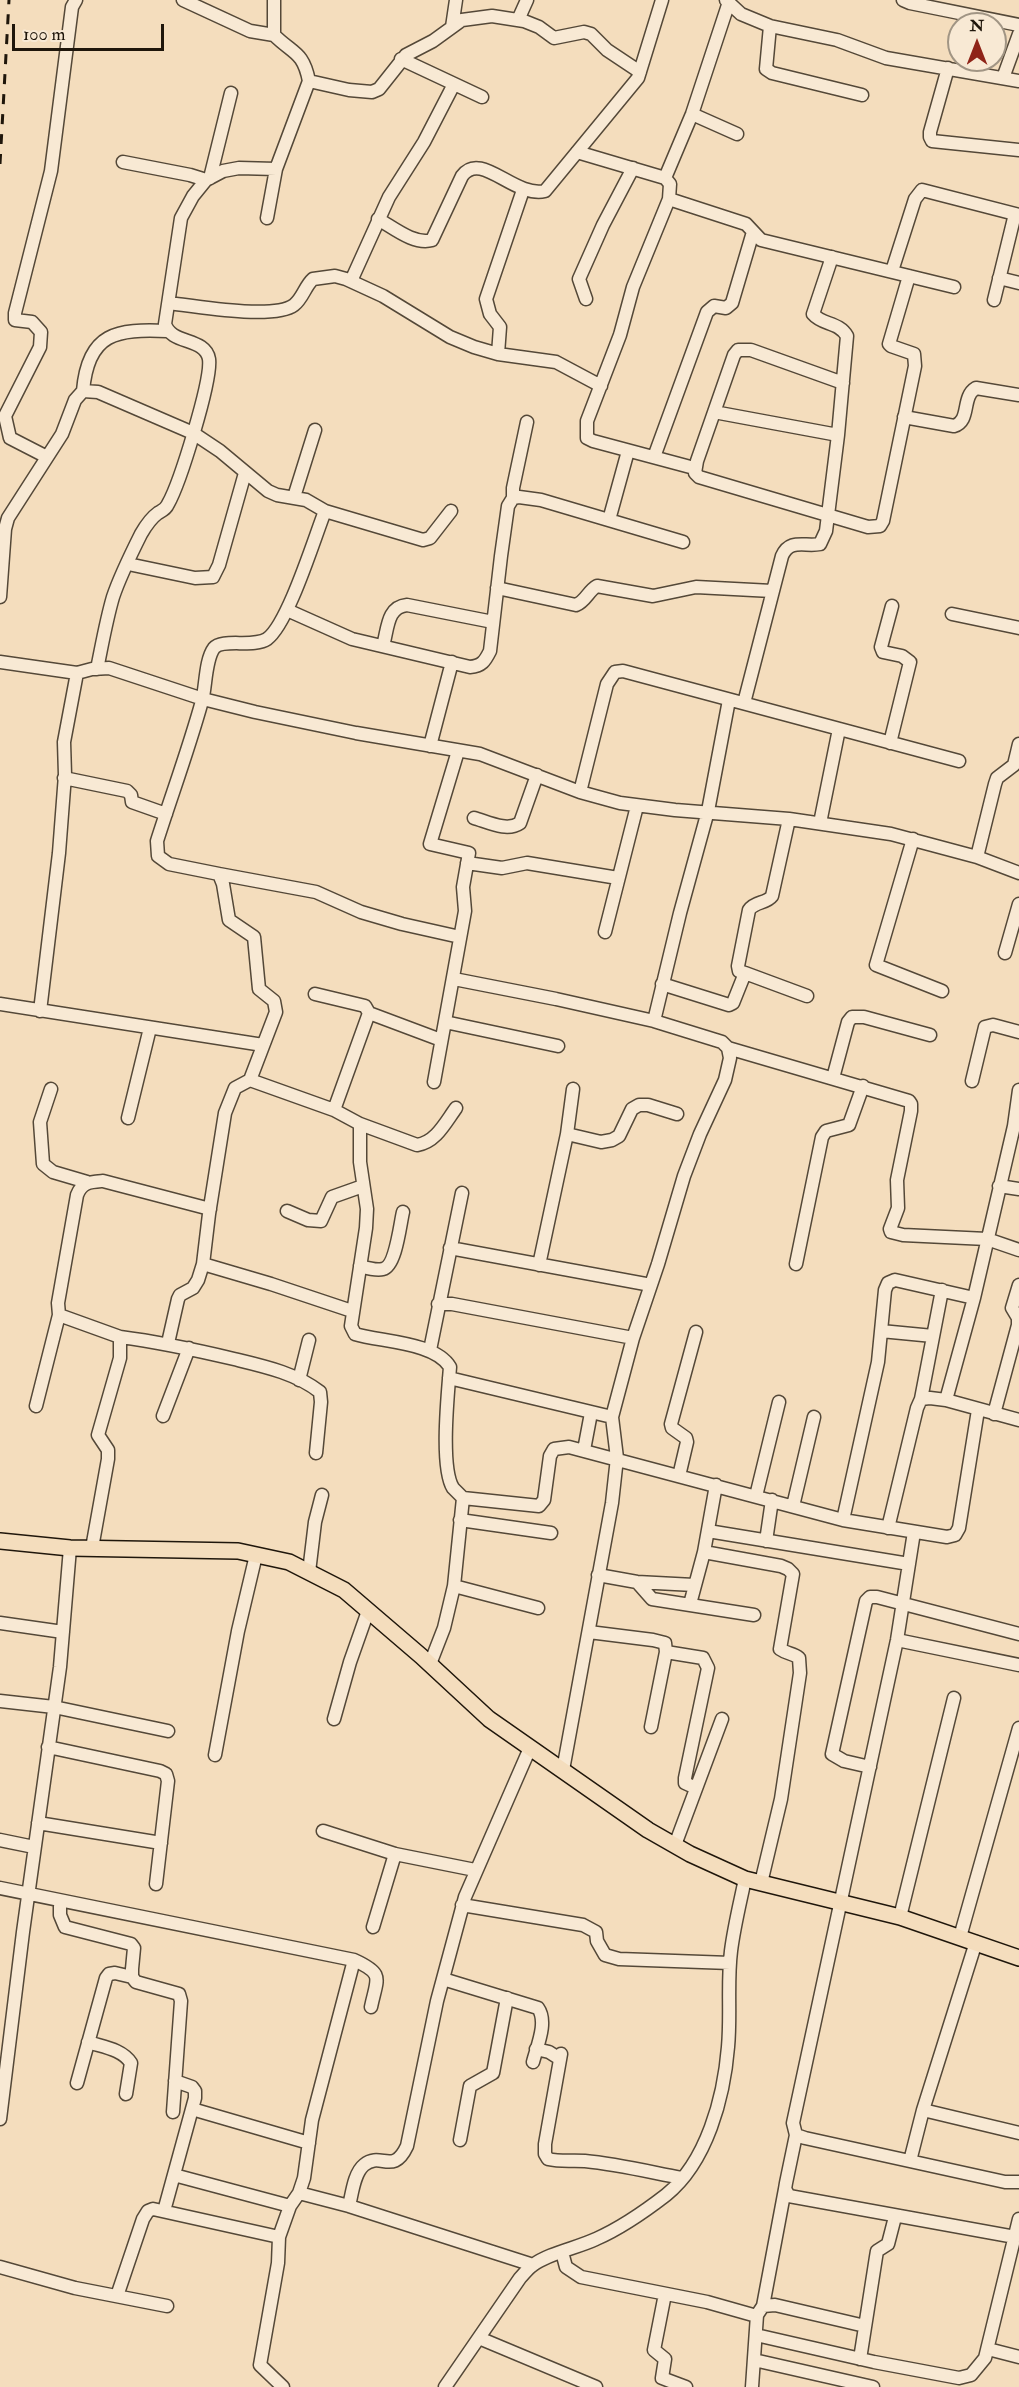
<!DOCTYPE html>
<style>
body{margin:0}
#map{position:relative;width:1019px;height:2387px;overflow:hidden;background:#f4ddbd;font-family:"IM FELL Double Pica",serif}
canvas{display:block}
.north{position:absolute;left:947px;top:12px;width:60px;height:60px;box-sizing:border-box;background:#f8e9d4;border:2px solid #a19584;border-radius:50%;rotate:0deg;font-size:16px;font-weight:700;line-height:24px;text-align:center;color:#1f160b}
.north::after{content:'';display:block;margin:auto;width:21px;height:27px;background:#8f2418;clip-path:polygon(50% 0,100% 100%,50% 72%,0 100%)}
.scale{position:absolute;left:12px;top:24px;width:152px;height:27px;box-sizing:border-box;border:3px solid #1f160b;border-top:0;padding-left:8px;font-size:18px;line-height:21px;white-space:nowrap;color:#1f160b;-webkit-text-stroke:4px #f8e9d4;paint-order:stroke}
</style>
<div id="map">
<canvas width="1019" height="2387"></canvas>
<div class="north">N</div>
<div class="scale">100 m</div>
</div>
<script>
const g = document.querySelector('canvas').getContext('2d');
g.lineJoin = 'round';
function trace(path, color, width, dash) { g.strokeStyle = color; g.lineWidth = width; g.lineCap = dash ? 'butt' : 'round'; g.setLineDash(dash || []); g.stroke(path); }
const minor = new Path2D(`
 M183,0L250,31L274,35
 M726,0L741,14L770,26L837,40L886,58L1019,81
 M903,0L910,3L1019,25
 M518,20L527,0
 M770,26L766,69L772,73L862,95
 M452,27L456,0
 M401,59L482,97
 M948,68L930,132V137L932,141L1019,150
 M1003,78L1019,34
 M309,81L349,90L372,92L379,89L406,55L433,41L462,20L492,16L524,21L539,27L554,38L584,32L591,34L607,50L640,72
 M692,114L737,134
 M577,152L665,178L670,184L669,199L746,224L761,240L954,287
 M123,162L190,175L206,180
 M210,178L231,93
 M665,178L692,114L729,2
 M669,199L633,287L620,335L587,421V438L593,441L694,468
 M267,218L276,169L309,81C303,51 293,54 274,35V0
 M378,219C394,228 414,245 432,240L462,176C481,150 514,198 545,191L638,78L662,0
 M892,271L915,199L922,190L1019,215
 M999,278L1019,283
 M351,281L389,197L424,142L454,84
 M586,299L579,279L603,225L633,168
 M994,300L1015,214
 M169,303C194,306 274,320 294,305C303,298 305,286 313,279L335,276L346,279L383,296L450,337L474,347L498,354L556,362L601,386
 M498,354L500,327L490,314L486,299L523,190
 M843,383L751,350H738L734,355L697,461L695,473L699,477L868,527L880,526L883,521L915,366L914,354L891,346L889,344L909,276
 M83,391C88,332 117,329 167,331
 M714,412L838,435
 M904,417L954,426C971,421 961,397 976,388L1019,395
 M47,457L10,438L5,416L40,347L41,332L32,322L15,320V313L51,171L72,7L76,0
 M654,457L707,312L714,306L726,308L732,303L753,232
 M294,497L315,430
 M513,498V488L527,422
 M609,520L628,451
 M128,564L195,578L213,577L219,565L245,473
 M497,588L576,605C586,601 588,591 597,586L653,596L696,587L772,591
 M0,597L5,529L8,518L62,434L75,400L83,391L98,392L193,433L220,451L268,491L277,495L306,500L325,511L423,540L430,538L451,511
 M287,610L352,639L470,667C482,666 485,661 490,651L501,556L508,506L513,498L519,497L541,500L683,542
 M952,614L1019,628
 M383,646C388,628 387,607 407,605L493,622
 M0,662L77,673L92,669L109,668L203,699L255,712L356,733L480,754L580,792L620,803L675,810L789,819L891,834L977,857L1019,873
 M97,669C102,645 106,621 113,597C120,576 131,554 141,534C145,527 151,518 158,513C163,510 166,509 168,504C180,483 212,380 209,359C205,337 171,345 165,324L181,218L193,196L206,180L223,171L239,168L276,169
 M744,703L782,556C790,538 805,547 820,544L826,531L838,435L847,336C839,322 822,325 813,314L832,257
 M890,743L910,662L902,656L883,652L881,647L892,606
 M430,746L452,662
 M64,778L127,791L131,795L132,802L166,814
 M580,792L607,684L615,672L623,671L959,761
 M474,818C488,822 507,832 520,823L537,775
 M789,819L772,896C766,904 755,901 749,910L738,966L739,971L745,973L807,996
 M820,823L839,729
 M913,839L876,965L942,991
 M977,857L995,784L997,778L1014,765L1019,744
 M467,863L502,868L527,863L618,878
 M219,874L316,892L361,912L402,924L460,937
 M605,932L637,806
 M1005,953L1019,904
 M454,979L556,999L654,1021
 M662,984L729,1005L733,1003L745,973
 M315,994L365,1006L369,1013L334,1110
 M0,1004L263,1045
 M40,1011L59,853L65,775L64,742L77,673
 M369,1013L441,1040
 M445,1022L558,1046
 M728,1048L909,1101L911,1104V1111L897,1180L898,1208L890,1229L891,1232L903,1235L987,1239L1019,1250
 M833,1078L848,1022L852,1017H864L930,1035
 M250,1080L334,1110L360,1124L417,1145C436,1142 445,1123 456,1108
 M972,1081L985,1027L993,1025L1019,1032
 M434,1082L465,911L463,887L469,853L430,844L458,751
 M51,1089L40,1122L43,1164L53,1172L87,1182
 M1019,1090L1014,1126L974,1298L946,1400L1019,1420
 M128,1118L150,1028
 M360,1124V1162L367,1209L366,1228L351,1326L355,1334C381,1342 435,1342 450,1367C448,1393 440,1467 453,1488C456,1491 460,1495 463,1498L539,1506L544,1500L550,1456L554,1449L569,1447L843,1520L947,1537L955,1535L959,1528L978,1410
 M567,1134L601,1142L612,1140L619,1136L632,1109L639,1105H648L677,1114
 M999,1186L1019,1189
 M287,1211L308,1220L321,1221L332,1197L363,1186
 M450,1248L651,1285
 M203,1264L271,1284L352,1311
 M796,1264L822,1137L826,1131L849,1125L863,1086
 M539,1265L567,1134L573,1089
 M360,1266C367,1268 376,1271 383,1269C396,1266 400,1224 403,1212
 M438,1304H452L633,1338
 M881,1331L933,1336
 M120,1337C159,1342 196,1350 234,1359C263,1366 296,1373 320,1392L321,1402L316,1453
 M168,1343L178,1299L180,1295L193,1288L198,1280L203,1264L209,1214L225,1113L235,1088L250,1080L276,1012L274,1001L259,989L254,937L229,920L223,884L219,874L169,864L158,856L157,841C172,794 189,748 202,701C206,687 205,660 214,648C222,638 254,648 267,639C288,624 314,539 325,511
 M430,1350L462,1193
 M449,1378L612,1417
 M299,1380L309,1340
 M921,1399L942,1290
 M36,1406L59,1315
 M994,1414L1018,1325V1318L1012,1308L1019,1285
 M163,1416L189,1348
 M584,1450L591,1413
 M679,1476L687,1442L686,1438L672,1428L671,1424L696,1332
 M756,1496L779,1402
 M793,1506L814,1417
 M460,1520L551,1533
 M843,1520L878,1362L885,1290L888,1283L895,1280L974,1298
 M888,1528L917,1408L921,1399L930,1398L946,1400
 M708,1531L909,1564
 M914,1532L897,1640L793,2123L796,2135L805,2138L1005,2182H1019
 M766,1541L772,1500
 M92,1548L108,1459V1450L98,1435L120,1358V1337L59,1315L58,1303L77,1195C82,1182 90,1182 103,1181L210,1209
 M704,1552L781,1566L788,1569L793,1574L780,1649C787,1654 793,1653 799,1658L800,1673L781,1799L761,1883
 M309,1572L315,1522L322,1495
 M598,1575L637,1582L694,1585
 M637,1582L652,1599L754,1615
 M454,1586L538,1608
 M690,1604L704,1552L716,1485
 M0,1623L63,1632
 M589,1632L653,1640L665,1643L666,1652L651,1727
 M897,1640L1019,1665
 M666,1652L703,1658L708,1668L685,1778V1783L696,1788
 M430,1664L444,1628L454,1586L463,1498
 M0,1701L54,1707L168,1731
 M334,1719L350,1662L368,1611
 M48,1747L160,1771L166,1774L168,1781L156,1884
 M215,1755L238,1631L256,1555
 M870,1767L844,1761L832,1754L866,1601L870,1597H877L1019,1634
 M563,1770L612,1503L617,1458L612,1417L633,1338L658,1264L684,1176L700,1134L725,1080L730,1058L728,1048L722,1042L654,1021L680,913L708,811L729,700
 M38,1823L161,1843
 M323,1831L395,1854L475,1870
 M0,1840L34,1847
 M675,1845L722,1719
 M0,1888L354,1960C385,1974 377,1978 371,2007
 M60,1901V1915L65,1927L131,1944L134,1948L132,1969V1977L136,1982L179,1994L181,2001L173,2112
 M462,1905L583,1925L596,1932L597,1941L605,1955L619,1959L730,1963
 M900,1917L954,1698
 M373,1927L395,1854
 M960,1937L1019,1728
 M443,1979L538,2008C548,2022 537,2046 533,2062
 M88,2042C103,2047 122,2049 131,2063L126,2094
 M536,2049L549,2052L560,2059
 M561,2054L545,2144V2154L548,2159C561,2162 572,2160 585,2161C617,2164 650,2172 682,2178
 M77,2083L106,1978L109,1974L115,1973L132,1977
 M192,2109L309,2143
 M923,2110L1019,2133
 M0,2119L23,1932L60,1667L70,1548
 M796,2135L786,2183L785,2189L789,2196L1015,2237
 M460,2140L470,2086L493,2073L507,1998
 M910,2161L923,2110L976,1942
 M174,2175L290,2206
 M299,2193L349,2206L533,2265
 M349,2206C352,2194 354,2173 364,2165C381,2151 393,2176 407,2146L437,2001L465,1897L530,1748
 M164,2211L195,2098V2091L192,2087L175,2081
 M562,2252L566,2267L581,2277L707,2302L753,2315H757L763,2306L775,2305L865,2326
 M0,2267L75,2288L167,2306
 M665,2294L654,2350L665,2359L662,2378L686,2387
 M117,2296L143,2219L148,2211L153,2209L279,2237
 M763,2306L785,2189
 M756,2335L874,2362L959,2378L971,2375L985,2358L1019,2219
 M479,2338L596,2387
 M988,2349L1019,2357
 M860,2359L876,2257L877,2251L888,2244L895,2217
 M754,2360L873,2387
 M283,2387L260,2365L278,2263L279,2237L290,2206L299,2193L304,2178L312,2120L354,1960
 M445,2387L520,2278C524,2274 528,2268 533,2265C549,2253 577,2248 596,2239C621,2228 644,2212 666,2195C707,2162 724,2097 728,2047C731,2015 727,1983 731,1951C734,1927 740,1903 745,1879
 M752,2387L757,2315`);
const major = new Path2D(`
 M0,1541L70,1548L238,1551L289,1562L344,1590L421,1656L489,1719L648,1830L690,1854L745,1879L900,1917L1019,1958`);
trace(minor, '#544838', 15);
trace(major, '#1f160b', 18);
trace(minor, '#f8e9d4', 12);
trace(major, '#f4ddbd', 15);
trace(new Path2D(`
 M0,164L9,0`), '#1f160b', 3, [10, 10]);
</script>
